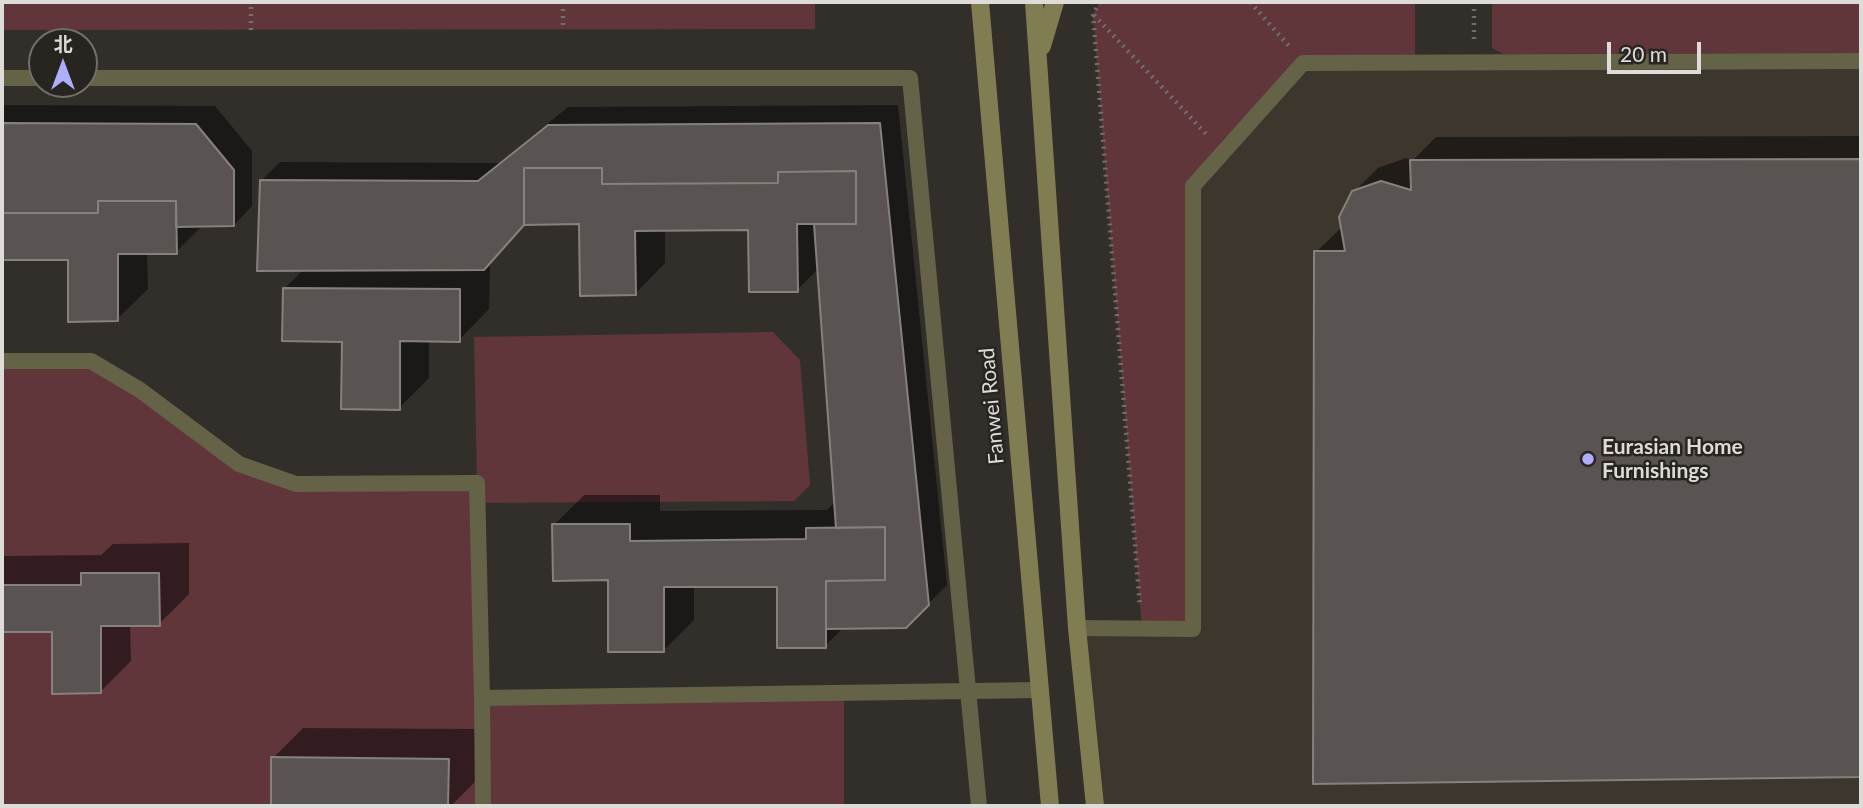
<!DOCTYPE html>
<meta charset="utf-8">
<style>
body{margin:0}
#map{position:relative;width:1863px;height:808px;overflow:hidden;background:#322f2b;font-family:Lato,"Noto Sans SC",sans-serif}
canvas{display:block}
.frame{position:absolute;inset:0;border:4px solid #dedcd9;pointer-events:none}
.north{position:absolute;left:28px;top:28px;width:70px;height:70px;box-sizing:border-box;background:#282521;border:2px solid #716e6b;border-radius:50%;rotate:0deg;font-size:19px;font-weight:700;line-height:28px;text-align:center;color:#dedcd9}
.north::after{content:'';display:block;margin:auto;width:24px;height:32px;background:#afaefa;clip-path:polygon(50% 0,100% 100%,50% 72%,0 100%)}
.scale{position:absolute;left:1607px;top:42px;width:94px;height:32px;box-sizing:border-box;border:4px solid #dedcd9;border-top:0;padding-left:9px;font-size:21px;line-height:24px;white-space:nowrap;color:#dedcd9;-webkit-text-stroke:5px #282521;paint-order:stroke}
</style>
<div id="map">
<canvas width="1863" height="808"></canvas>
<div class="frame"></div>
<div class="north">北</div>
<div class="scale">20 m</div>
</div>
<script>
const g = document.querySelector('canvas').getContext('2d');
g.lineJoin = 'round';
function fill(path, color) { g.fillStyle = color; g.fill(path, 'evenodd'); }
function trace(path, color, width, dash) { g.strokeStyle = color; g.lineWidth = width; g.lineCap = dash ? 'butt' : 'round'; g.setLineDash(dash || []); g.stroke(path); }
function label(font, color, halo, rows, align = 'center') {
  g.font = font + ' Lato,sans-serif'; g.lineWidth = 5; g.setLineDash([]); g.textBaseline = 'middle'; g.strokeStyle = halo; g.fillStyle = color; for (const [text, x, y, turn = 0] of rows) {
    g.save(); g.translate(x, y); g.rotate((+turn || 0) * Math.PI / 180); g.textAlign = isNaN(turn) ? turn : align; if (halo) g.strokeText(text, 0, 0); g.fillText(text, 0, 0); g.restore();
  }
}
fill(new Path2D(`
 M1861,61V806H1095L1077,628L1142,629L1193,186L1303,63Z`), '#3d362d');
fill(new Path2D(`
 M2,2H815V29L2,30Z
 M1100,2H1415V62L1303,63L1193,186V629H1142L1093,14Z
 M1492,2H1861V53L1503,54L1492,48Z
 M773,332L800,360L810,485L794,501L478,503L482,698L844,693V806H2V361H91L239,464L296,484L477,482L474,337Z`), '#61363a');
fill(new Path2D(`
 M2,105L215,106L252,151V206L234,225H203L176,252H147L148,289L117,319L70,258H2Z
 M898,105L947,585L906,626L844,627L825,646L778,585H694V620L664,650L609,578L554,525L584,495H660V511L827,510L836,501L819,268L797,290L750,228L665,229V263L635,294L581,223H526L490,262L489,309L459,340H429V378L399,408L344,340L285,288L304,269L261,181L280,162L499,163L568,107Z
 M1861,136V776L1314,782L1316,252L1340,229H1343L1354,192L1378,168L1406,158L1413,160L1436,137Z
 M189,543V594L159,624H130L131,661L100,692L53,630L2,631V556L101,555L113,544Z
 M303,728L478,729V779L451,806H273V758Z`), '#0007');
const building = new Path2D(`
 M2,123L196,124L234,170V226L176,227V201H98V213H2Z
 M880,123L929,605L906,628L826,629V581L885,580V527L836,528L814,224H856V171L778,172V183L602,184V168H524V225L484,270L257,271L260,180L478,181L548,125Z
 M1861,159V777L1313,784L1314,251H1345L1339,217L1352,191L1381,181L1411,190L1410,160Z
 M524,168H602V184L778,183V172L856,171V224H797L798,292H749L748,230L635,231L636,295L580,296L579,224L524,225Z
 M98,201H176L177,254H118V321L68,322V260H2V213H98Z
 M283,288L460,289V342L400,341V410L341,409L342,342L282,341Z
 M552,524H630V541L806,539V528L885,527V580L826,581V648H777V587H664V652H608V580L553,581Z
 M81,573H159L160,626H101V693L52,694V632H2V585H81Z
 M271,757L449,759L448,806H271Z`);
fill(building, '#595451');
trace(building, '#86807e', 2);
trace(new Path2D(`
 M563,2V29
 M1100,2L1093,14L1140,607
 M1250,2L1289,46
 M1474,2V39
 M1094,15L1208,136
 M251,30V2`), '#716f6b', 4.5, [2, 5]);
trace(new Path2D(`
 M2,78H42
 M84,78H910L979,806
 M2,361H91L140,390L239,464L296,484L477,483L482,698
 M1077,628L1193,629V186L1303,63L1861,61
 M483,806L482,698L1040,690`), '#646247', 16);
trace(new Path2D(`
 M980,2L1050,806
 M1034,2L1077,628L1095,806
 M1042,46L1055,2`), '#817d53', 18);
for (const [x, y, r, color] of [
 [1588,459,7,"#afaefa"]
]) { const dot = new Path2D(); dot.arc(x, y, r, 0, 2 * Math.PI); g.fillStyle = color; g.fill(dot); trace(dot, '#282521', 2.5); }
label('21px', '#dedcd9', '#282521', [
 ["Fanwei Road",992,406,-95]
]);
label('bold 21px', '#dedcd9', '#282521', [
 ["Eurasian Home",1602,447],
 ["Furnishings",1602,471]
], 'left');
</script>
